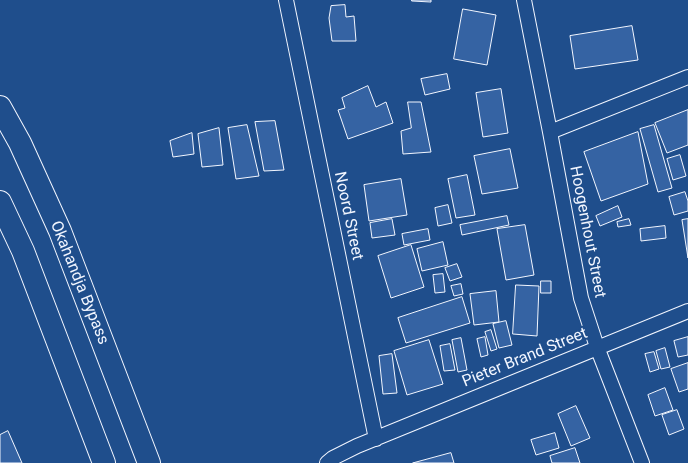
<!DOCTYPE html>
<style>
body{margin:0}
canvas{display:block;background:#1f4e8c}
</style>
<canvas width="688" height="463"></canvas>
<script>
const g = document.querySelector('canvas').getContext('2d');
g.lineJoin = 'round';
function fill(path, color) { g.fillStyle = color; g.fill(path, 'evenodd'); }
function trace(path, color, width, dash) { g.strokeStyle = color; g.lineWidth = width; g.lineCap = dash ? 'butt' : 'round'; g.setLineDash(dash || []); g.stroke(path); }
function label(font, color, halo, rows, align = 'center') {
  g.font = font + ' Roboto,sans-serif'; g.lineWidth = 4; g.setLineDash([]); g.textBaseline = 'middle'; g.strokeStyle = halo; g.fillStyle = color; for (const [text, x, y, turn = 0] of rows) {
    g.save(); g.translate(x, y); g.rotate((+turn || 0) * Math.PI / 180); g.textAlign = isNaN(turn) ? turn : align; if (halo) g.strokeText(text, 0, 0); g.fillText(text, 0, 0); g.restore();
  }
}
const building = new Path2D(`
 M412,0H431V2L412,1Z
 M345,5L346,17L354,16L356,41H332L329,18L331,6Z
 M463,9L496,15L487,65L454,59Z
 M632,26L638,60L575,69L570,36Z
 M447,74L450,89L425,95L421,79Z
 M368,86L376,107L386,102L393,123L348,139L338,110L345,108L342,98Z
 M501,89L508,133L483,137L476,93Z
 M408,102H421L431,152L403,154L401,131L411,128Z
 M688,110V145L667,153L655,123Z
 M275,121L284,170L264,171L255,122Z
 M247,125L259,176L236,179L228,128Z
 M654,125L672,188L658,192L640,129Z
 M219,128L223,165L202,167L198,134Z
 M638,132L648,184L601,201L584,152Z
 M192,133L194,154L173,157L170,141Z
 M510,149L518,188L482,194L474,156Z
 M680,155L686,176L673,180L667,159Z
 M467,175L475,215L456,218L448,179Z
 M401,179L407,215L369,221L364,185Z
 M685,192L688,201V211L674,215L669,197Z
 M448,205L452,223L438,226L435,208Z
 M618,206L622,217L600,226L596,216Z
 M507,216L509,225L462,235L460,225Z
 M392,219L395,235L372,238L370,223Z
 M629,219L631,225L618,227L617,222Z
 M688,219V258L682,220Z
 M525,225L534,275L506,280L497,229Z
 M665,226L666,238L641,241L640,229Z
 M428,229L430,240L404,245L402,234Z
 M443,242L448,265L422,271L417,249Z
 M411,245L424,287L391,298L378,256Z
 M457,264L462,277L450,281L445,268Z
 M443,274L445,292L435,293L433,275Z
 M541,281H551V293H541Z
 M461,284L463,294L454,296L451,286Z
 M516,285L539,286L537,336L513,334Z
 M496,291L499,322L474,325L470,294Z
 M462,297L470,323L406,343L398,318Z
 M506,321L512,345L499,348L493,324Z
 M491,330L497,349L491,351L485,332Z
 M485,337L488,355L481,357L477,339Z
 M688,337V355L678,357L674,341Z
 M461,338L467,370L458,372L452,340Z
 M429,340L443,384L407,395L394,351Z
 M450,344L455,370L444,371L440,346Z
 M665,348L670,367L661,369L656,351Z
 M654,352L659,369L650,372L645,354Z
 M392,354L397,393L383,394L379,356Z
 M688,363V389L679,392L671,369Z
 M665,388L673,410L655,416L648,395Z
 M576,406L590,438L571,446L558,414Z
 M677,410L684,429L669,435L662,415Z
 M8,431L22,463H0V435Z
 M555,433L559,448L536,455L531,440Z
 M575,448L580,463H552L550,456Z
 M451,453L454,463H413Z`);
fill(building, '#3563a3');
trace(building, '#f2f6ff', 1);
const minor = new Path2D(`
 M286,0L376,439
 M524,0L550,132L581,298L597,347L642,463
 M550,132L688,77
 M327,463L333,458L357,446L688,311`);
const trunk = new Path2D(`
 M0,107L20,143L60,231L149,463
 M0,202L23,251L104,463`);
trace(minor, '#f2f6ff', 16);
trace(trunk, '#f2f6ff', 24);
trace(minor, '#1f4e8c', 14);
trace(trunk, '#1f4e8c', 22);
label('16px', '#f2f6ff', '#1f4e8c', [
 ["Noord Street",348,216,78],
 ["Hoogenhout Street",587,232,79],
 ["Okahandja Bypass",79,283,68],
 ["Pieter Brand Street",525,358,-22]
]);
</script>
